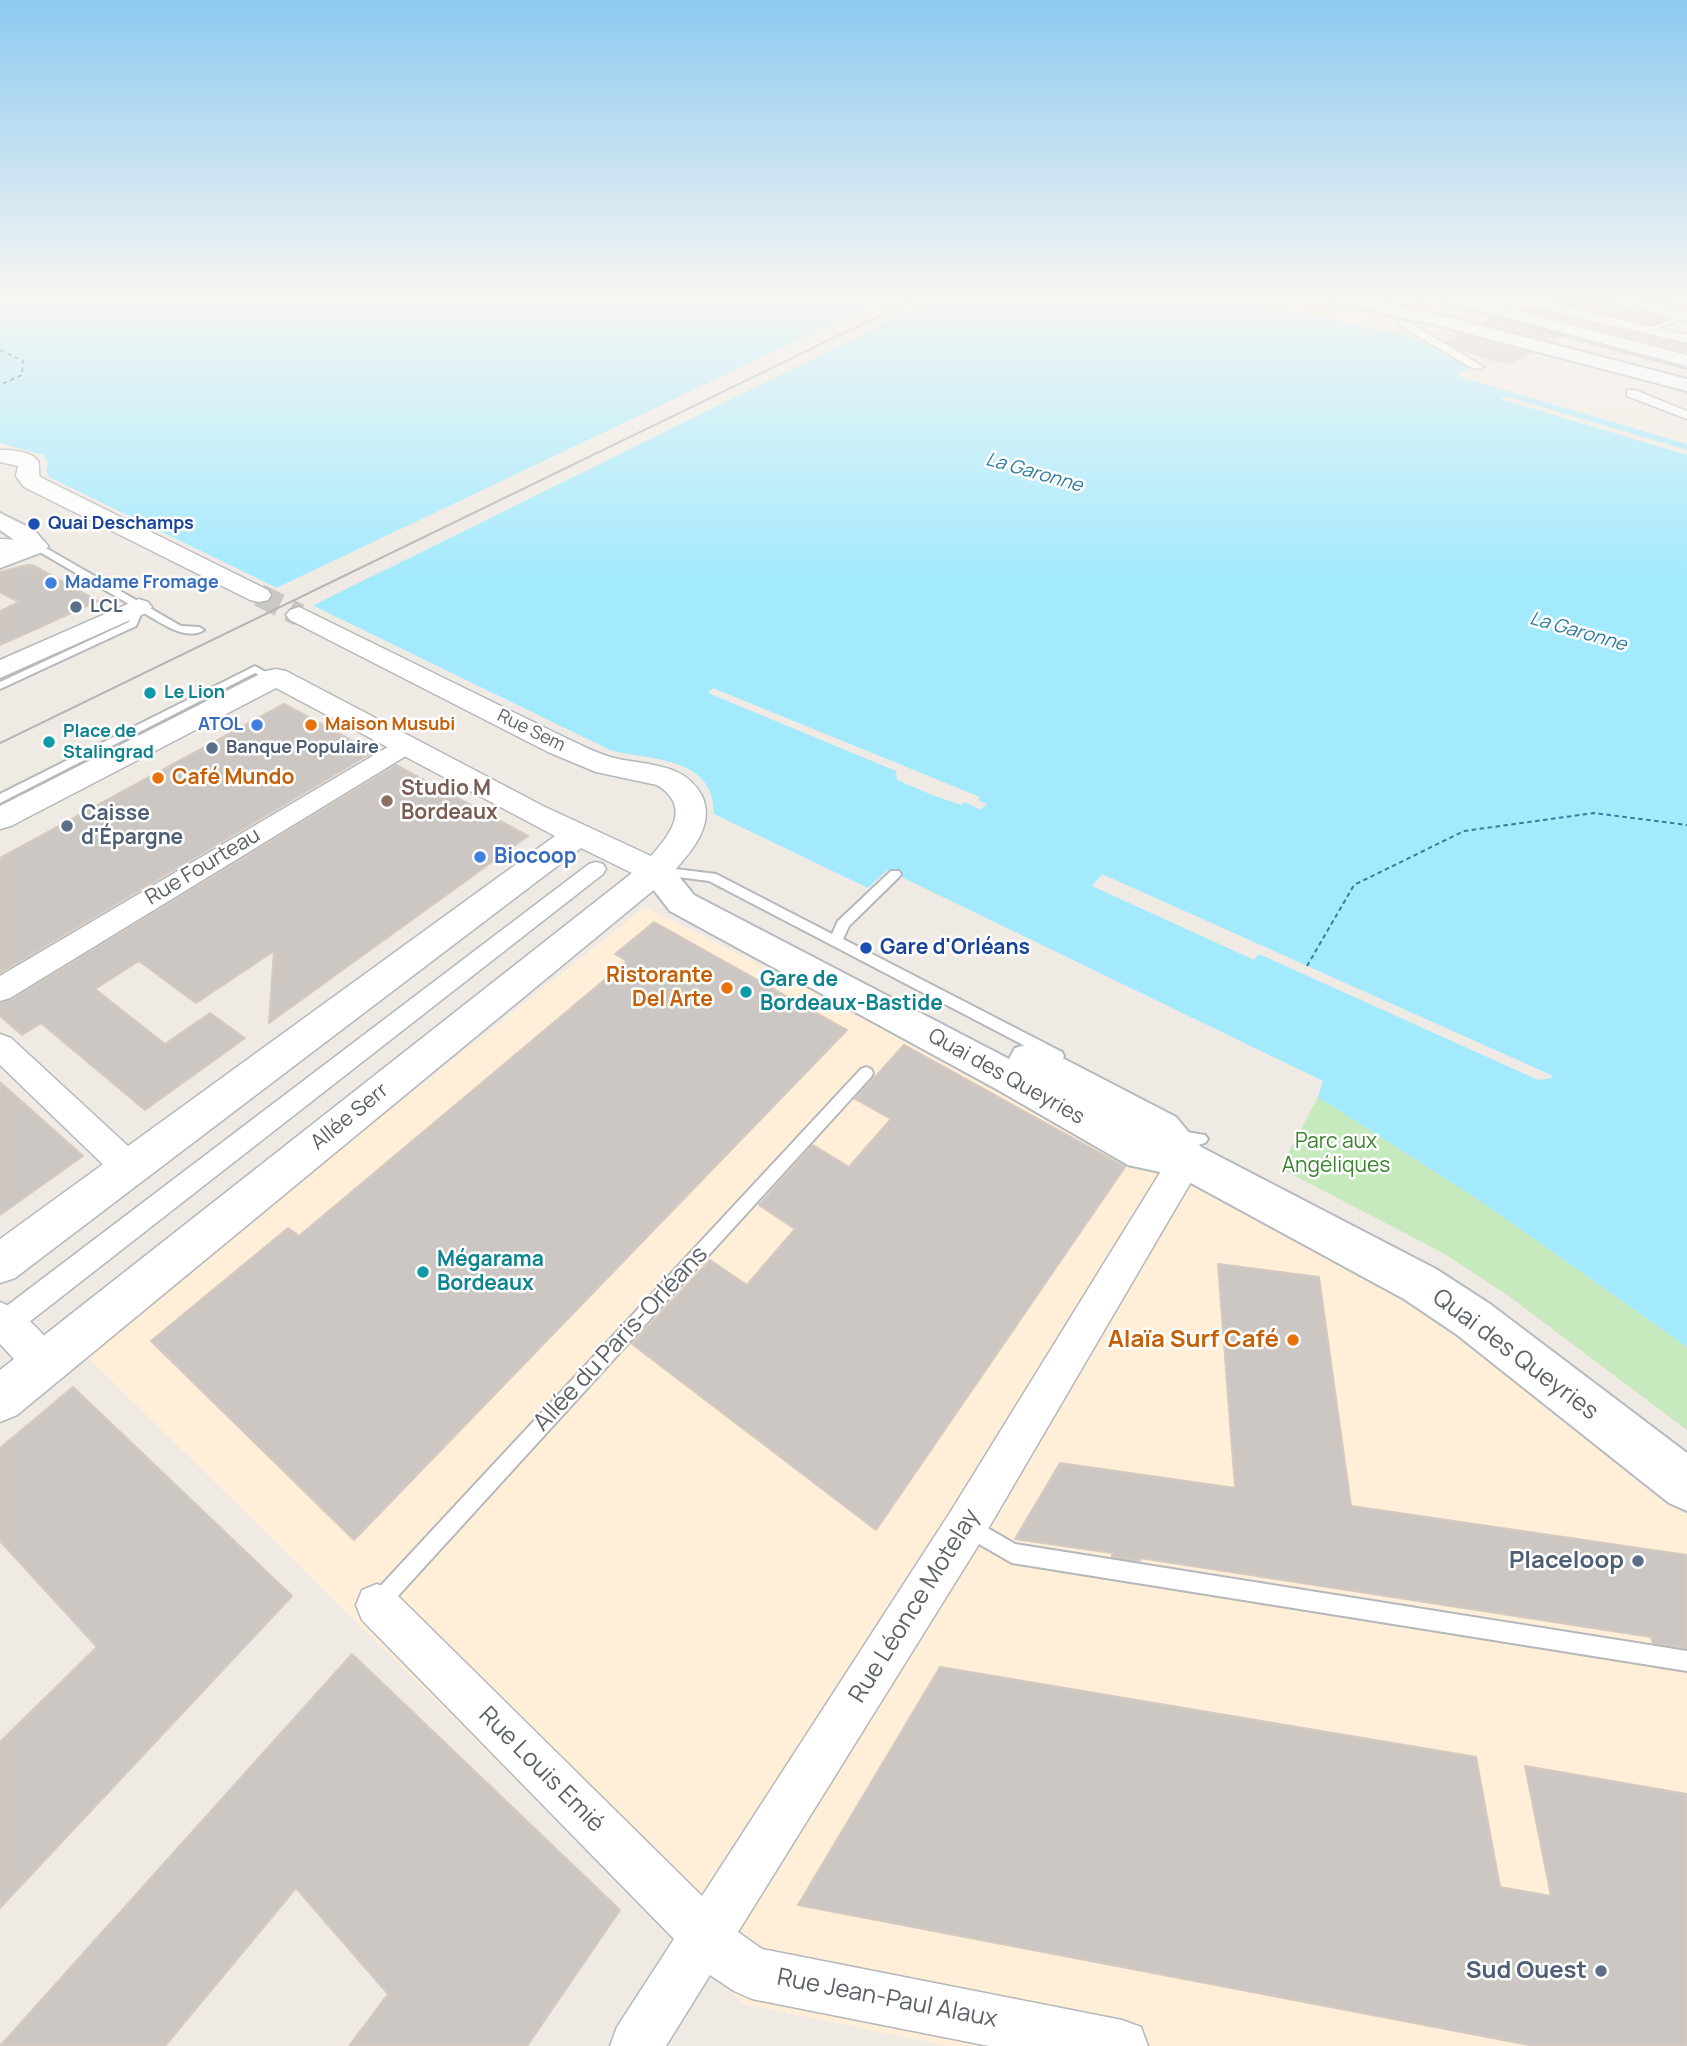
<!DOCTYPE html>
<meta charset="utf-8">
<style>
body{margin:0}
canvas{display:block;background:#efeae3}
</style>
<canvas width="1687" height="2046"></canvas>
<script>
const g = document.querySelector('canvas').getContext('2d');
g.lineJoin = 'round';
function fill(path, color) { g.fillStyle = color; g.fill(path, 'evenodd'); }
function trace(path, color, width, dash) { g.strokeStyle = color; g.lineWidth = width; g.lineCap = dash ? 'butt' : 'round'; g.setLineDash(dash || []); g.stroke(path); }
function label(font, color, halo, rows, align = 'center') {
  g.font = font + ' Manrope,sans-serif'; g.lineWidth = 5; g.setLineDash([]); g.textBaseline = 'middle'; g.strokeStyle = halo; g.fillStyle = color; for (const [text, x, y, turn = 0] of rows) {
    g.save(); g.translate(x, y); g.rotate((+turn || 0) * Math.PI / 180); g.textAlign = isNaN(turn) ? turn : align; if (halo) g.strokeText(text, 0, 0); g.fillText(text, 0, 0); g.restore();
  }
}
fill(new Path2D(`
 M645,907L1216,1194L1406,1295L1687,1516V2046H947L743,2004L84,1353Z`), '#ffeed8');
fill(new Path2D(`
 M1318,1097L1485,1204L1687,1347V1430L1506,1294L1443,1253L1280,1168Z`), '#c6e9bd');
fill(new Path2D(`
 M0,295H1219L1414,337L1470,367L1457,376L1687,444V1347L1485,1204L1318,1097L1323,1081L887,870L868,888L714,814C713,807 713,799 710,792C696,756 641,759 610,750L49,477L46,470L48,463L44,455L0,443Z`), '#a3eaff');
fill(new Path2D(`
 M893,295H942L310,607L272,590Z
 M1505,396L1687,450V455L1500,399Z
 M713,688L980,797L978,800L987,804L981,810L965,802L961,805L932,795L897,780L896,771L708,693Z
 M1102,874L1551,1075L1553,1078L1538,1080L1259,954L1254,960L1092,886Z`), '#efeae3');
trace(new Path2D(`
 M0,350L23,361L22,375L0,385
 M1307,966L1354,885L1464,831L1594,813L1687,825`), '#307d9f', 2, [4.5, 3.5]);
const building = new Path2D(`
 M1541,295H1597L1599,301L1667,318L1652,324L1536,297Z
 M1628,295H1683L1666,305Z
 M1529,309L1687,345V352L1526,310Z
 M1495,317L1563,335L1552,341L1482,323Z
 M1460,334L1531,353L1509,364L1462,351L1446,341Z
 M27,565H33L98,601L0,645V611L19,602L0,592V572Z
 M284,704L373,752L0,973V858Z
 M396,765L528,836L269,1023L274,951L196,1003L139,961L95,989L165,1044L210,1013L245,1038L145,1110L41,1023L22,1035L0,1016V1003L11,1000Z
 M654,922L847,1030L354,1540L151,1341L288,1228L299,1236L627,961L615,954Z
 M904,1045L1125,1167L876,1530L632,1344L710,1260L747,1285L795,1229L759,1205L813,1145L849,1167L891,1119L855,1099Z
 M0,1082L83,1156L0,1215Z
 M1218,1264L1319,1277L1351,1506L1687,1555V1648L1653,1643L1651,1637L1140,1558V1561L1112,1557V1553L1015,1539L1060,1463L1235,1488Z
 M73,1387L292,1596L0,1908V1742L97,1647L0,1541V1448Z
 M352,1654L620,1910L527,2046H349L388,1994L296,1888L165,2046H0Z
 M940,1667L1476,1757L1500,1887L1551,1896L1525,1766L1687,1794V2046H1534L798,1905Z`);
fill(building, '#ccc7c2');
trace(building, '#d5cac1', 2);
trace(new Path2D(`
 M259,595L299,615`), '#cac8c4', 23, [23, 11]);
const service = new Path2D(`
 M1683,315H1687V317L1652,330L1647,329Z
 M33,544H39L181,626L199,627L204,630C185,642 159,621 142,612L136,626L0,689V682L129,622L134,607L33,548Z
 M255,666L276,678L271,681L255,673L0,803V794Z
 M659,867L716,874L832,934L838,921L891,871H899L901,874L899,877L849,926L843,939L1062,1052L1064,1056L1062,1060H1052L709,881L655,874L653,871L655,868Z
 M866,1067L871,1069L873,1073L871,1077L387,1608L380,1611L373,1608L370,1601L373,1594L861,1069Z
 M1174,1130L1205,1135L1208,1139L1205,1143C1195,1147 1179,1144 1169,1140L1166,1136L1169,1132Z
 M967,1516L1015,1544L1687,1651V1671L1012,1563L960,1533L957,1526L960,1519Z`);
const pedestrian = new Path2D(`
 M1399,321H1407L1484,367L1474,369L1399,325Z
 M1627,390H1635L1687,411V419L1627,396Z
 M596,862L603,864L606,869L603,874L10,1337L0,1341V1311L589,864Z`);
const minor = new Path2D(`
 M1599,295H1619L1687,313V321L1600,298Z
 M1527,298L1687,335V343L1529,306L1506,317L1499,313Z
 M406,739L414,741L418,746L414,751L10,998L0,1001V976L398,741Z
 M0,1034L11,1038L141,1158L146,1168L141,1178L129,1182L117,1178L0,1065Z
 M1186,1146L1198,1150L1202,1160L1198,1170L981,1541L738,1932L762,1949L1122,2020L1141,2027L1148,2046H989L752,1999L734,1991L710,1975L666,2046H610L617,2027L674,1939L362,1620L356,1605L362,1590L377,1584L392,1590L702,1896L951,1511L1174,1150Z
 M0,1302C24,1311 53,1341 63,1364L57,1377L44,1382L31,1377L0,1344Z`);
const tertiary = new Path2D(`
 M1433,295H1458L1687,355V366L1435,298Z
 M0,450C10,450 32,451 38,461C40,465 38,473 40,477L268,590L271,595L268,600L259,602L250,600L24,487L16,476L18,466L0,462Z
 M0,539L44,541L48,546L44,551L0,553Z
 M139,599L148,602L152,607L148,612L0,678V660Z
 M299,607L568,739C583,746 598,754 614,758C635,763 657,763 677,772C688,777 695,784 701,794C718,826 687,856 667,879L17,1415L0,1422V1370L632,873L581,848L15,1278L0,1283V1239L555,836L276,688L11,826L0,829V806L266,671L276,669L286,671L543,806L651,856C672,833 691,806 657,785L596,772L548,752L290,620L286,615L290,610Z`);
const secondary = new Path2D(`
 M1319,295H1349L1443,316L1687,379V391L1440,326L1322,299Z
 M0,513L34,530L48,546L45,551L0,568V552L20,544L0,530Z
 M656,860L668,863L694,895L1009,1059L1015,1048L1029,1044L1043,1048L1176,1117L1201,1147L1436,1269L1490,1304L1687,1453V1511L1669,1503L1456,1334L1404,1299L1178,1176L1128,1165L998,1090L670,911L639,871L644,863Z`);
trace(service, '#b4b8bb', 4);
trace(pedestrian, '#b4b8bb', 3);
trace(minor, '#b4b8bb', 3);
trace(tertiary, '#b4b8bb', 3);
trace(secondary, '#b4babf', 4);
fill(service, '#fff');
fill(pedestrian, '#fff');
fill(minor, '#fff');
fill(tertiary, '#fff');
fill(secondary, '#fff');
trace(new Path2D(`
 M1389,295L1422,303
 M1413,295L1687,369
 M0,743L922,295`), '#b3b4b5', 2);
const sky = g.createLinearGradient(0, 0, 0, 581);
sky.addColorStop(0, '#8ccaf1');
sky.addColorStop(0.51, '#f8f6f2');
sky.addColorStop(1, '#f8f6f200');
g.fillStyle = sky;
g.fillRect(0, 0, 1687, 581);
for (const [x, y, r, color] of [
 [34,524,7,"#1a4fb4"],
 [51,583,7,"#3f7fe0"],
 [76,607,7,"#5c6f8a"],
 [150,693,7,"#0f9aa8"],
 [257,725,7,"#3f7fe0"],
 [311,725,7,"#e8710a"],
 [49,742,7,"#0f9aa8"],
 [212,748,7,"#5c6f8a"],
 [158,778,7,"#e8710a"],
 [387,801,7,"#8d6e63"],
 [67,826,7,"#5c6f8a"],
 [480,857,7,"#3f7fe0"],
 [866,948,7,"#1a4fb4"],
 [727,988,7,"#e8710a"],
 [746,992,7,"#0f9aa8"],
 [423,1272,7,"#0f9aa8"],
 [1293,1340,7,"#e8710a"],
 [1638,1561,7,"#5c6f8a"],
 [1601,1971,7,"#5c6f8a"]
]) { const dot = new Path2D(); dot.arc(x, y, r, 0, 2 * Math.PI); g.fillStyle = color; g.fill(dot); trace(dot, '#fff', 2.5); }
label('bold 18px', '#164399', '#fff', [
 ["Quai Deschamps",48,524]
], 'left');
label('bold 18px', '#366cbe', '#fff', [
 ["Madame Fromage",65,583],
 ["ATOL",243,725,"right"]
], 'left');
label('bold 18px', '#4e5e75', '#fff', [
 ["LCL",90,607],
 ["Banque Populaire",226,748]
], 'left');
label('bold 18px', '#0d838f', '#fff', [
 ["Le Lion",164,693],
 ["Place de",63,732],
 ["Stalingrad",63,753]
], 'left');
label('bold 18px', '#c56008', '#fff', [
 ["Maison Musubi",325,725]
], 'left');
label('18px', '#5b6265', '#fff', [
 ["Rue Sem",531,731,26]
]);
label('italic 19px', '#307d9f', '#fff', [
 ["La Garonne",1034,473,16],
 ["La Garonne",1578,632,16]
]);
label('bold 21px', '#c56008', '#fff', [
 ["Café Mundo",172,778],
 ["Ristorante",713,976,"right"],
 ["Del Arte",713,1000,"right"]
], 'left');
label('bold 21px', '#785e54', '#fff', [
 ["Studio M",401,789],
 ["Bordeaux",401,813]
], 'left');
label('bold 21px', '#4e5e75', '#fff', [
 ["Caisse",81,814],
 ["d'Épargne",81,838]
], 'left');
label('bold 21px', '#366cbe', '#fff', [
 ["Biocoop",494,857]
], 'left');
label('21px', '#5b6265', '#fff', [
 ["Rue Fourteau",203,867,-31],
 ["Quai des Queyries",1006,1077,29],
 ["Allée Serr",350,1117,-39]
]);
label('bold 21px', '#164399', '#fff', [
 ["Gare d'Orléans",880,948]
], 'left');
label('bold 21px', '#0d838f', '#fff', [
 ["Gare de",760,980],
 ["Bordeaux-Bastide",760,1004],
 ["Mégarama",437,1260],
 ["Bordeaux",437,1284]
], 'left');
label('21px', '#3a832c', '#fff', [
 ["Parc aux",1336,1142],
 ["Angéliques",1336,1166]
]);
label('24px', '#5b6265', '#fff', [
 ["Allée du Paris-Orléans",621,1339,-47],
 ["Quai des Queyries",1515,1355,37],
 ["Rue Léonce Motelay",915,1606,-58],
 ["Rue Louis Emié",541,1770,45],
 ["Rue Jean-Paul Alaux",887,1999,11]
]);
label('bold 24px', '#c56008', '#fff', [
 ["Alaïa Surf Café",1279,1340]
], 'right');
label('bold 24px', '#4e5e75', '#fff', [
 ["Placeloop",1624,1561],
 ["Sud Ouest",1587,1971]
], 'right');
</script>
